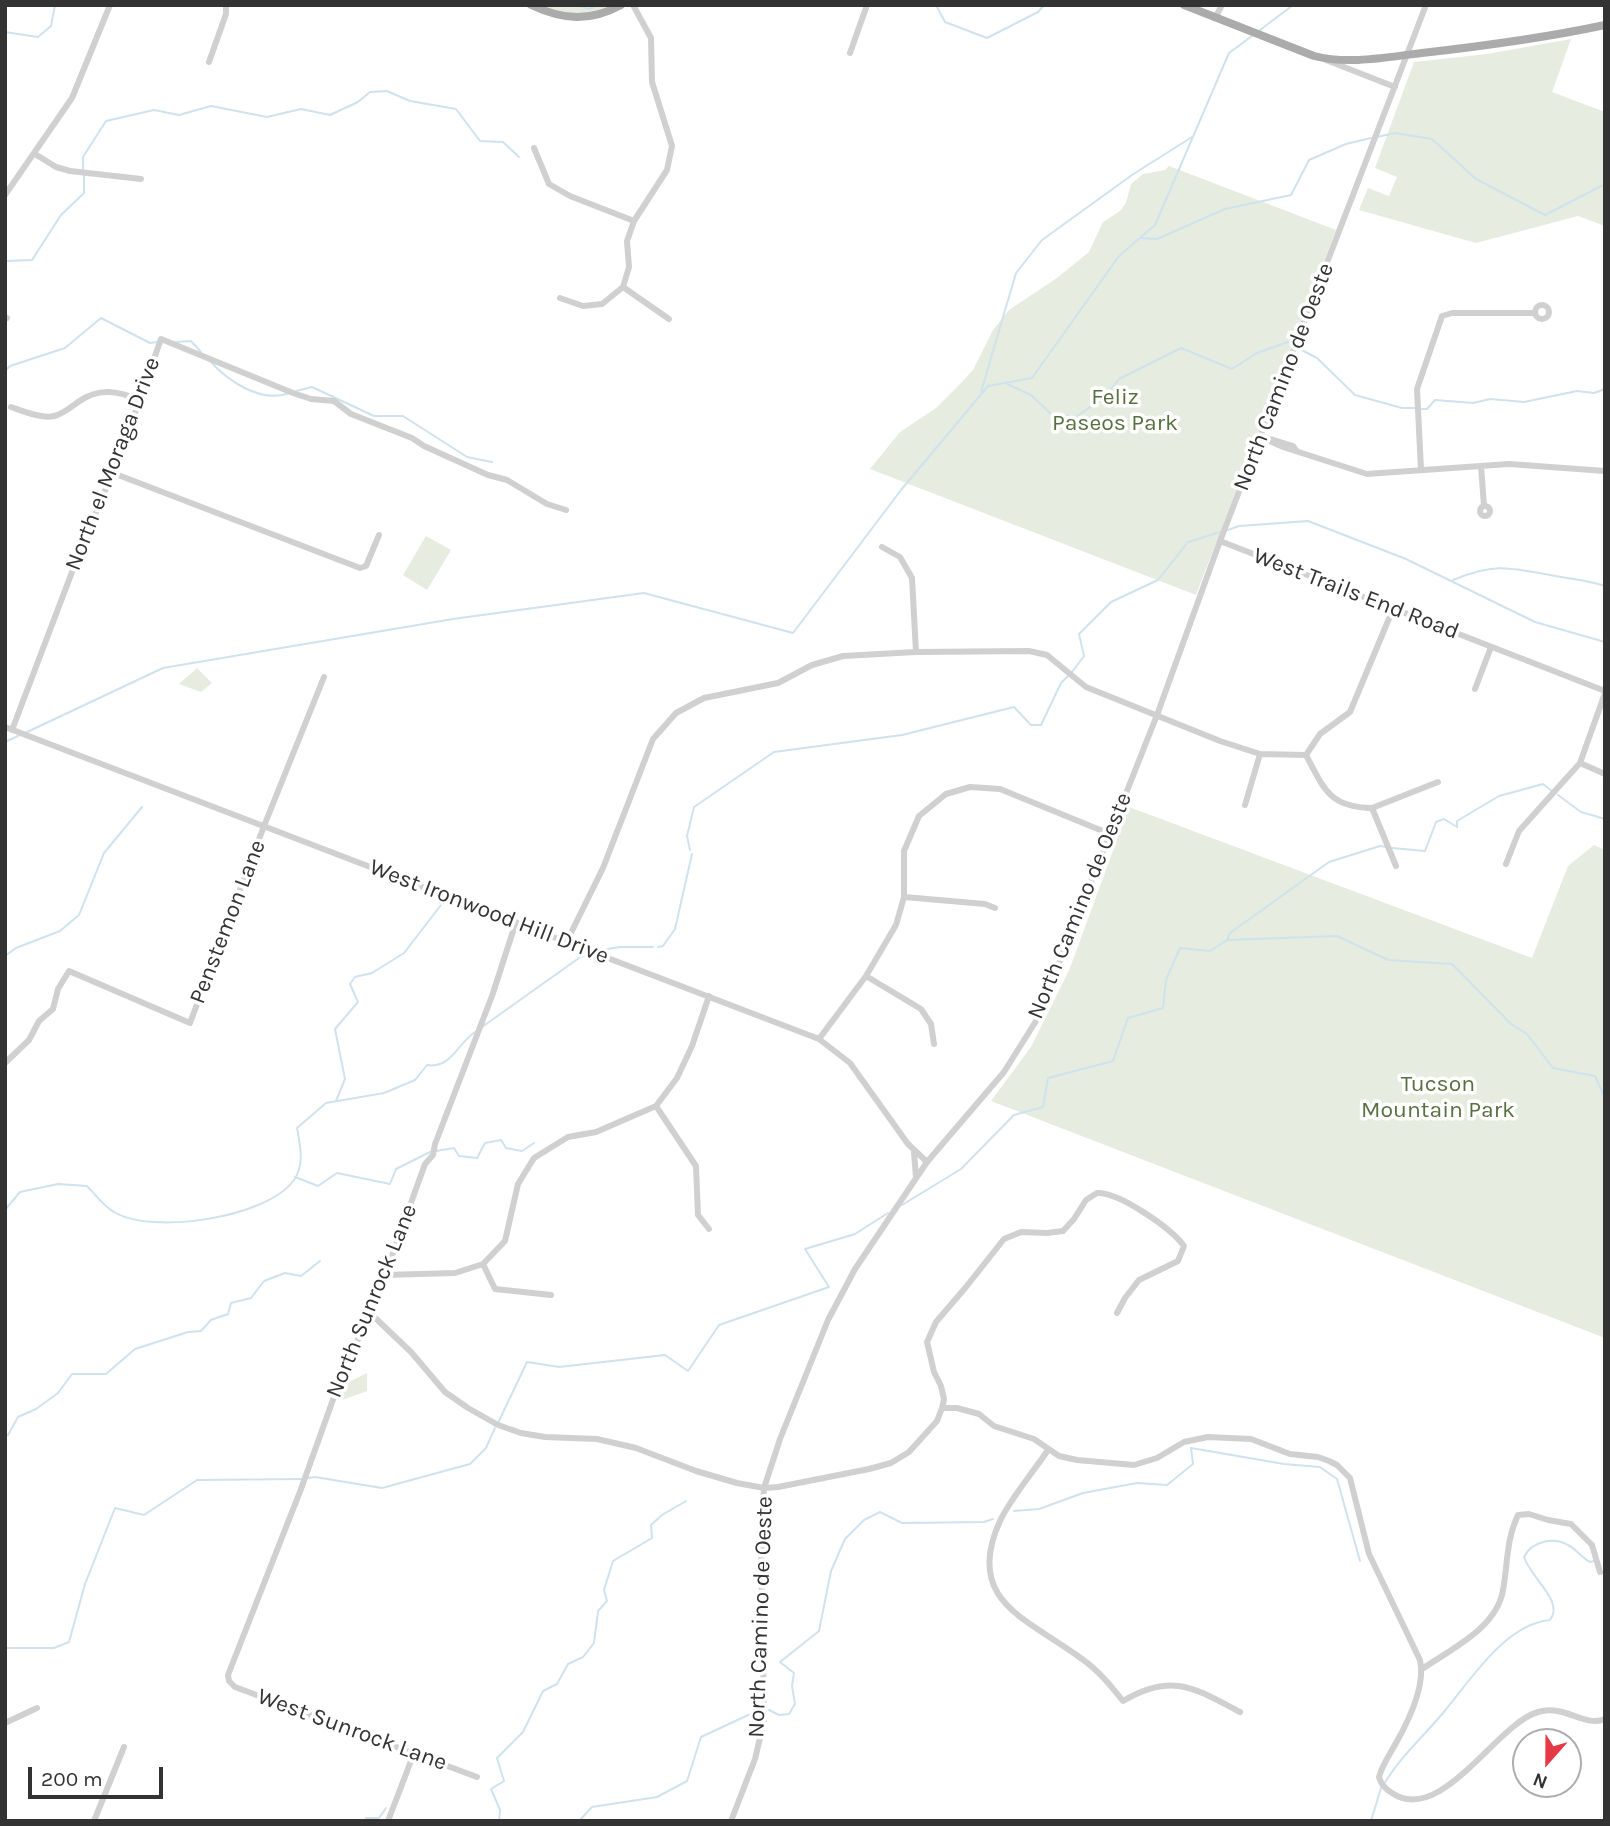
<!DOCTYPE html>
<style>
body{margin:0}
#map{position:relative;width:1610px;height:1826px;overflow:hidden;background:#fff;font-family:Karla,sans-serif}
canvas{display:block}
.frame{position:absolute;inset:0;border:7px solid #333;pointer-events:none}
.north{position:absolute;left:1512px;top:1728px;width:70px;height:70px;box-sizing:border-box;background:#fff;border:2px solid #adadad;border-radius:50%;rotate:201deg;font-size:19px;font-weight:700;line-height:28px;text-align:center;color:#333}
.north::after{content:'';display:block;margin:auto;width:24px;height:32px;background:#e63946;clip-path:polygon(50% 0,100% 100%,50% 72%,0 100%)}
.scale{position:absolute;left:28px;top:1767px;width:135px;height:32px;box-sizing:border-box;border:4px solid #333;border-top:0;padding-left:9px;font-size:21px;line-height:24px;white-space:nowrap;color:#333;-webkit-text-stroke:5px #fff;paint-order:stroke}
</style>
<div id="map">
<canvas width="1610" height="1826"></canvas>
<div class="frame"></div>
<div class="north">N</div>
<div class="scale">200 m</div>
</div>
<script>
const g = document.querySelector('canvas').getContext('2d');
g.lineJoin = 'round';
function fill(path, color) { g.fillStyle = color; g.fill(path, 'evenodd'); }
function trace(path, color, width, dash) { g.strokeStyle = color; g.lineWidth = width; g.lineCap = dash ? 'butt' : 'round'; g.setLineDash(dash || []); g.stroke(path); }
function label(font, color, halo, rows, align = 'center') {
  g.font = font + ' Karla,sans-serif'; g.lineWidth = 7; g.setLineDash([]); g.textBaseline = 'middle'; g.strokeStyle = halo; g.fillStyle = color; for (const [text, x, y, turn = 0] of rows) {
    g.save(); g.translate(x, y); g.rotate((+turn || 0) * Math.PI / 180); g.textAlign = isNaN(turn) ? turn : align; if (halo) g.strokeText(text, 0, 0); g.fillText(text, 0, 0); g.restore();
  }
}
fill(new Path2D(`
 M542,5H617L582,15L554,10Z
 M1571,39L1552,92L1605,112V226L1578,216L1476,243L1359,210L1368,188L1389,196L1397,177L1375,168L1414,62L1487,54Z
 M1169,166L1336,230L1196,595L870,469L900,432L936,408L961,383L973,370L993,330L1009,310L1057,278L1089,252L1103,222L1120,211L1126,203L1131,184L1143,174L1165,170Z
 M426,536L451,550L427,590L403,575Z
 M197,668L212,683L201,692L179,684Z
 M1129,807L1532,958L1568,866L1594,845L1605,850V1338L991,1101L1031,1047L1070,968Z
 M367,1373V1391L342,1400L339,1397L345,1384Z`), '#e6ecdf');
trace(new Path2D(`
 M576,5L589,9L597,5
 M936,5L945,22L987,38L1038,12L1044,5
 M1260,30L1293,5
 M5,32L38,37L51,26L55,5
 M1377,137L1395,133L1432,139L1476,179L1545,215L1605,184
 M83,169V157L106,121L154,110L179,115L211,106L267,117L301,109L330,115L358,102L370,92L387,91L410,101L456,109L480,141L503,142L519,157
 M1141,238L1157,239L1225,209L1291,195L1309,160L1346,144L1371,138
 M5,261L32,260L61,215L84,193V175
 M176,342L191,341L201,352
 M1296,347L1317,358L1355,395L1402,408H1415
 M210,361C228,381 259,402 287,394
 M5,371L10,366L65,348L101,318L150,343L157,342
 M1005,383L1031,395L1051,414L1076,417L1107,395L1119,379L1181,348L1232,369L1257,353L1288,342L1292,344
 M296,391L312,387L374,416H403L467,457L492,462
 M981,392L1016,273L1042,240L1132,175L1192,137
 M1420,409H1427L1435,400L1473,403L1490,399L1524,402L1577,391L1594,393L1605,389
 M1228,530L1239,526L1308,521L1406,559L1535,622L1605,642
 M1453,580C1492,563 1509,567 1550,575C1569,579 1587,580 1605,586
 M1072,672L1084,656L1079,634L1111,602L1158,580L1188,542L1220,532
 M25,733L163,668L453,619L644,593L793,633L901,490L988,386L1032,378L1119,256L1155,225L1229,53L1252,36
 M5,742L20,735
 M1558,795L1581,812L1605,819
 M1392,848L1425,851L1436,822L1444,819L1457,827V821L1499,796L1543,784L1552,791
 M690,850L687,836L694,807L774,752L902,735L1014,707L1031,725H1041L1061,683L1068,676
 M1227,940L1337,936L1388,960L1452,964L1511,1024L1527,1034L1553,1068L1595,1076L1605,1098
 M658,947L663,946L675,929L692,854
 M595,951L620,947H653
 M5,956L16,948L60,931L79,915L104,853L142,807
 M482,1027L579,958L590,954
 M336,1101L345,1079L335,1029L358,1002L350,984L355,977L372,973L404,953L441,905
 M436,1151L454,1148L459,1156L477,1158L485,1143L501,1140L506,1148L522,1151L534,1143
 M295,1177L318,1186L337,1173L390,1184L396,1169L430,1152
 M902,1205L961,1169L1014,1115L1043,1107L1048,1078L1113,1061L1128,1018L1163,1008L1166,980L1180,948L1210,951L1227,940L1230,933L1329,862L1380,846L1387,847
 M5,1210L20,1192L58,1184L87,1186C95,1194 103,1206 114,1212C152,1235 267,1218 294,1180C305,1164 300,1145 297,1128L326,1103L384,1093L415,1080L427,1065C451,1069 457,1044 475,1032
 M498,1423L527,1362L559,1367L665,1355L688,1371L719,1325L829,1287L805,1249L855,1234L888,1213
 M5,1435H8L18,1417L36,1409L58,1393L72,1374H106L135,1349L188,1332L201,1331L211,1320L228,1314L231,1303L251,1298L264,1281L285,1273L301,1276L320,1261
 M307,1478L315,1477L382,1488L470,1464L486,1448L495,1428
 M1014,1511L1039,1509L1083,1493L1137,1483L1167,1485L1193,1464L1191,1448L1284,1464L1320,1467L1337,1479L1360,1561
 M5,1648H54L69,1642L85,1584L115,1508L144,1515L197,1480L302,1479
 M769,1710L779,1715L789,1714L795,1704L792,1686L794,1673L780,1662L819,1631L831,1571L845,1539L864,1520L880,1512L902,1523L984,1522L993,1519
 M1384,1784C1400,1757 1423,1737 1443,1713C1470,1681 1505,1624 1550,1620C1565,1602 1530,1577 1524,1557C1531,1542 1553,1536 1568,1545C1576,1549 1581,1557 1590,1562L1594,1561
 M364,1821L366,1818H379L386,1808
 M499,1821L500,1810L491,1789L504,1781L497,1758L523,1732L543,1691L557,1684L568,1664L583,1657L594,1643L598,1611L607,1601L604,1590L613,1561L652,1538L651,1525L662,1515L686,1501
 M579,1821L592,1807L657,1797L687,1781L701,1737L759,1710
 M1371,1821L1381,1788`), '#cfe2ee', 2);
trace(new Path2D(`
 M1215,18L1222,5
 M850,53L867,5
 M1326,60L1395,87
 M209,62L226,14V5
 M534,148L549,184L570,196L634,221
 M35,154L56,167L70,171L141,179
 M5,195L72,98L110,5
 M623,287L669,319
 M560,298L583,306L602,304L623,287L629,267L627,241L634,221L667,170L672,146L652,82L651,38L633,5
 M1535 312a7 7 0 1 1 14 0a7 7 0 1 1-14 0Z
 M5,317L7,318
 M11,407C23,411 42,419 54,416C63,414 71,407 78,402C99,387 118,391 140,400
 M1261,437L1283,447L1367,474L1509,464L1605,471
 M1264,437L1293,446L1296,450
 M1481,466L1484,506
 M1421,470L1417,389L1442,316L1452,313H1535
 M113,473L360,568L366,566L379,535
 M1480 511a5 5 0 1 1 10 0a5 5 0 1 1-10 0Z
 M1220,541L1605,691
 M882,547L900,557L912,578L916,652
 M1475,689L1491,647
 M5,727L819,1039L850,1063L908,1144L927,1162
 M12,730L80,551L122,450L161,339L293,393L311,399L334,401L351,414L412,438L424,446L488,475L507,480L547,504L566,510
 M1306,755C1324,789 1329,807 1372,808L1396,866
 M1580,763L1605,774
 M1245,805L1260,754
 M1372,808L1438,782
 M1506,864L1519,831L1580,763L1605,693
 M904,897L985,904L995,908
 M567,941L603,868L653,739L676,713L704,698L778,683L812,665L843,656L916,652L1029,651L1047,655L1086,687L1220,741L1260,754L1306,755L1320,734L1350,712L1393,609
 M866,976L921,1009L931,1024L934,1044
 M819,1039L866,976L896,925L904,897V851L919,816L946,794L970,787L1000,789L1110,834
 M5,1063L29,1040L39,1021L53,1009L58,989L69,971L190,1023L264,826L324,677
 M656,1106L696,1166L698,1215L709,1229
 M914,1153L916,1177
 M483,1264L505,1241L518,1184L534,1158L568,1137L596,1132L656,1106L677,1078L692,1046L709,996
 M385,1275L455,1273L483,1264L495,1289L551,1295
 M369,1312L411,1352L445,1392L468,1408L498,1425L521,1433L545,1437L597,1439L636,1448L696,1471L737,1483L764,1488L778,1487L869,1469L891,1463L909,1452L937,1421L942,1408L944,1399L941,1386L934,1372L927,1342L936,1322L966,1287L1004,1239L1021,1232L1047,1233L1063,1231L1074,1219L1086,1200L1097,1193C1119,1192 1171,1228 1184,1246L1178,1261L1139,1280L1125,1298L1117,1313
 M942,1408H957L979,1414L994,1426L1034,1439L1059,1456L1077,1460L1134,1465L1157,1458L1184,1442L1208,1437L1251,1439L1290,1454L1318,1457L1329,1461L1337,1465L1350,1478L1369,1554L1420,1660C1426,1686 1409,1720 1396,1743C1390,1754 1382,1765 1379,1777C1381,1785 1385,1789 1392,1793C1441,1826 1496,1724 1538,1712C1565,1704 1585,1728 1605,1719
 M1048,1450C1034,1471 1010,1499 1000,1521C963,1602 1029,1619 1082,1659C1098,1670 1111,1686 1123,1701C1172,1672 1194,1688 1240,1712
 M1422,1669C1451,1649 1497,1628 1503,1590C1508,1563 1506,1540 1518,1515L1529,1514L1548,1520L1571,1524L1592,1545L1600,1572
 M5,1723L37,1708
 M477,1777L235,1687L229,1681L228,1675L301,1489L335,1394L385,1275L425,1164L433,1155L435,1144L492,996L516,922
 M94,1821L124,1747
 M388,1821L414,1753
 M731,1821L755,1759L764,1721L761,1538L764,1488L780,1439L828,1320L855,1269L927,1162L1004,1072L1036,1021L1157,715L1220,541L1426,5`), '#d0d0d0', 6);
trace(new Path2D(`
 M531,5C563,20 590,22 621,5
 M1184,5L1314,56C1349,65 1387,57 1422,53C1484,46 1544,38 1605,25`), '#ababab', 8);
label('23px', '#333', '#fff', [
 ["North Camino de Oeste",1284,377,-69],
 ["North el Moraga Drive",113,464,-69],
 ["West Trails End Road",1356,594,21],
 ["North Camino de Oeste",1080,906,-68],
 ["West Ironwood Hill Drive",489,912,21],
 ["Penstemon Lane",228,922,-69],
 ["North Sunrock Lane",372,1301,-68],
 ["North Camino de Oeste",761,1617,-88],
 ["West Sunrock Lane",352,1730,20]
]);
label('23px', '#56703f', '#fff', [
 ["Feliz",1115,397],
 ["Paseos Park",1115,423],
 ["Tucson",1438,1084],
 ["Mountain Park",1438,1110]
]);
</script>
